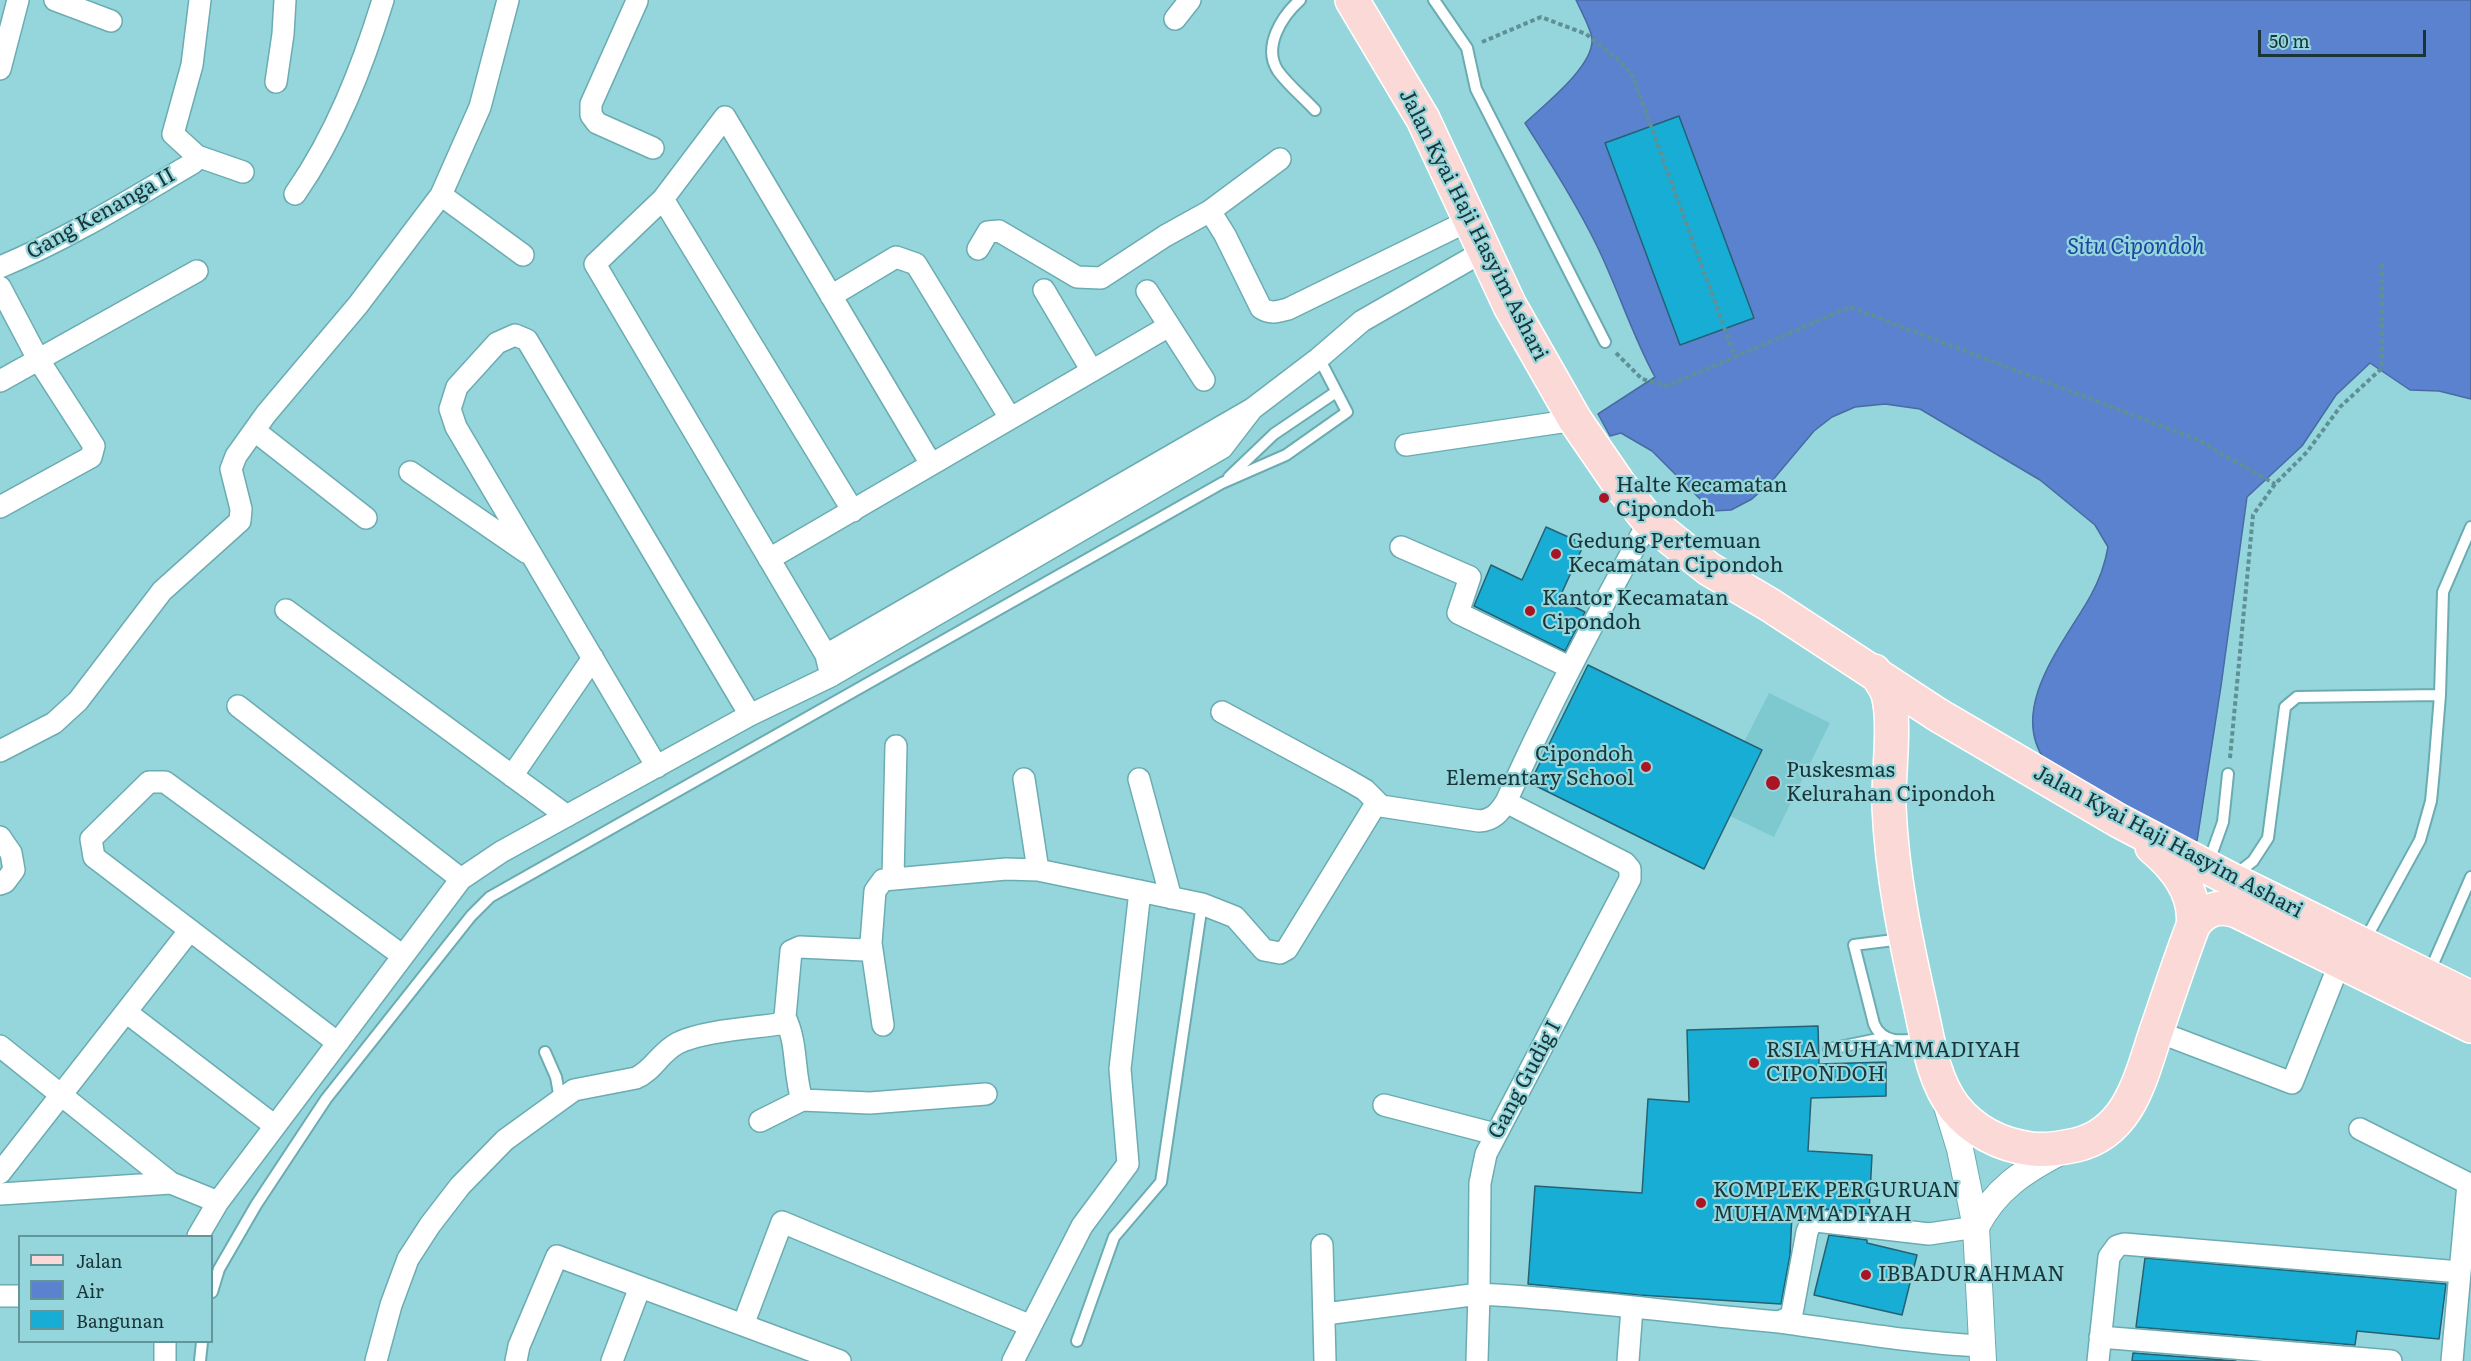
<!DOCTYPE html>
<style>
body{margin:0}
#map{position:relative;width:2471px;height:1361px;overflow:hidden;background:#94d6dc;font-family:Literata,serif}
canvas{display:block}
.legend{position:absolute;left:18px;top:1235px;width:195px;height:108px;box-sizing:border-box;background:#94d6dc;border:2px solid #63969a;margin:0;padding:8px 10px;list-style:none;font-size:18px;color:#1a3538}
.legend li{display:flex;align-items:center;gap:12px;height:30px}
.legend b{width:30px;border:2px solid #63969a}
.scale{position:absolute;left:2258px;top:30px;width:168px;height:27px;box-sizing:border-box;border:3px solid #1a3538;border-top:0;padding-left:8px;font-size:18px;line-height:21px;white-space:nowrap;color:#1a3538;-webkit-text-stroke:4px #94d6dc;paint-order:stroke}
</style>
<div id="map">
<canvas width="2471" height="1361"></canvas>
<ul class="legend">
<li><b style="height:8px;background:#fbd9d7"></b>Jalan</li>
<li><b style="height:16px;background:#5b82cf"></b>Air</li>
<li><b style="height:16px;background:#17add5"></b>Bangunan</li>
</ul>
<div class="scale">50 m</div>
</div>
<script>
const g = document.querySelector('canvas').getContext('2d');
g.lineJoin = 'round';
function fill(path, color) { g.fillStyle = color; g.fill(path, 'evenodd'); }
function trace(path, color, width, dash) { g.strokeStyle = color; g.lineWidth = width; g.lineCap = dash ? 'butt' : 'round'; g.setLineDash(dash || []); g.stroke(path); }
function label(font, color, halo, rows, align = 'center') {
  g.font = font + ' Literata,serif'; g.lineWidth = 4.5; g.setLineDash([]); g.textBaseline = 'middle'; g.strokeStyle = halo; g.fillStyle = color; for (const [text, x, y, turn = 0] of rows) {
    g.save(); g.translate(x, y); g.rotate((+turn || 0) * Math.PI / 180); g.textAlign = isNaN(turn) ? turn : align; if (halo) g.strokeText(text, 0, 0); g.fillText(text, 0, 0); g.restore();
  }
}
fill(new Path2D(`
 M1769,693L1830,723L1774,837L1730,816L1762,751L1744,742Z`), '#7ec9d0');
const water = new Path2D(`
 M1576,0H2471V399L2439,391L2410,390L2370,363L2336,395L2302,446L2247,497L2221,686L2197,841L2173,834L2046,762C2006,708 2066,641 2091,595C2100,579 2105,564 2108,547L2095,525L2040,480L1920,409L1885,404L1855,407L1832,417L1814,431L1771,482L1752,499L1731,510L1712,511L1652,451L1621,433L1610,436L1598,414L1655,377C1632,335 1618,289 1597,246C1576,203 1550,163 1525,123C1544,105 1593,67 1592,40C1592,30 1580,9 1576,0Z`);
fill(water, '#5b82cf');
trace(water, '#486ba2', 1.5);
const building = new Path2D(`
 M1679,116L1754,318L1680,345L1605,143Z
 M1546,527L1584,544L1559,599L1585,612L1565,651L1474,606L1491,565L1522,580Z
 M1588,665L1762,750L1704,869L1530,783Z
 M1818,1026L1819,1064L1886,1062V1096L1811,1098L1808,1151L1872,1155L1869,1214L1817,1208L1802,1215L1792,1214L1790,1255L1781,1304L1639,1295L1528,1284L1535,1186L1642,1193L1648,1099L1689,1102L1687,1030Z
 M1829,1235L1867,1240V1243L1917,1255L1902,1315L1814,1295Z
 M2145,1258L2446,1284L2439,1339L2357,1331L2355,1345L2136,1327Z
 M2133,1353L2236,1361H2132Z`);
fill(building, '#17add5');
trace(building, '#266073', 1.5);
const service = new Path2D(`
 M1300,0C1282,16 1262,47 1278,71C1288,85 1303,97 1315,110
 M1434,0L1467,48L1476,89L1605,342
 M1229,477L1274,434L1336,392
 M2208,864L2223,822L2228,774
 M2235,875L2253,861L2268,838L2285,707L2297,697L2440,695
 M1902,939L1854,945L1874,1024C1883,1045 1904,1041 1924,1038
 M2364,942L2420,840L2431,801L2434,770L2440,695L2443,592L2471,527
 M2429,973L2471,877
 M1829,1049L1883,1038
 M545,1052L556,1077L560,1099
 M212,1292L219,1269L256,1205L326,1099L471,916L490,897L1222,483L1286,455L1347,412L1319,358
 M1077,1341L1114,1237L1161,1182L1202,904
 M200,1361L202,1342`);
const minor = new Path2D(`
 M55,0L111,21
 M200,0L192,65L173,134L197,156L243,172
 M637,1L591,104V115L597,123L653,148
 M1175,19L1190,0
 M0,69L18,0
 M276,82L283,34L285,0
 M295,194C336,135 362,68 383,0
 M441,195L523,255
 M663,199L853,511
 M1210,211L1280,159
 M978,249L988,232L999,231L1077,277L1101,278L1165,236L1210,211L1225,235L1261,308C1270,314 1277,312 1288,309L1470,220
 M0,267C68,239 130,200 193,163L197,156
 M0,287L38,359L94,446L91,457L0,507
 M1044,290L1092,371
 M1147,291L1204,380
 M831,296L896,257L916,264L1010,418
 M0,381L197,271
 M255,431L366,518
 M1406,445L1575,420
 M410,472L526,552
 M1401,547L1470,577L1458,613L1569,667
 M769,559L1169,326
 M286,610L567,816
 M826,655L1252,409L1319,358L1362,321L1484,251
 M831,676L826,655L595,264L663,199L725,117L931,464
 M238,706L461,879
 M1222,712L1346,779L1365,790L1381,806
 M0,751L54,723L78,701L162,591L240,521L241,509L231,469L236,456L266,414L358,305L441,195L480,107L508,0
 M657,767L456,427L450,409L457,387L497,343L515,335L527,340L750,715
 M512,776L593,658
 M1024,779L1038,870
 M1139,779L1171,898
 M0,837L11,853L14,870L5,882L0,884
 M893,878L896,746
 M871,943L883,1025
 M126,1012L275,1126
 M785,1017C798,1044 793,1071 802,1100L870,1103L986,1094
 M2156,1031L2292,1083L2340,962
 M338,1043L94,857L91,839L149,782H165L403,956
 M0,1046L171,1183L218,1202
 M1384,1105L1495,1134
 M760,1121L802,1100
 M2360,1129L2471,1185
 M0,1173L190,930
 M0,1194L171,1183
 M198,1236L218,1202L461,879L501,852L750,715L831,676L1222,448L1252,409
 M1322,1245L1325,1361
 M0,1296H20
 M1325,1314L1479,1294L1480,1183L1486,1154L1630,879V869L1625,863L1506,802
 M1779,1322C1847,1331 1914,1343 1982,1346
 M743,1325L782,1222L1031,1326
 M2100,1337L2391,1361
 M165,1361V1342
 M376,1361L391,1305L408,1259L430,1225L460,1186L505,1140L574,1090L636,1078C654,1070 659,1053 678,1043C702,1031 752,1028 779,1024L785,1017L791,951L800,947L864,950L871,943L875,891L883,880L1006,869L1038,870L1202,904L1235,917L1264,950L1280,953L1287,949L1374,807L1381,806L1479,821C1493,820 1499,813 1506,802C1549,705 1598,613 1649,521
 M516,1361L519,1346L557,1256L840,1361
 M612,1361L640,1287
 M1013,1361L1082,1226L1128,1164L1120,1069L1140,891
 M1477,1361L1479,1294C1579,1299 1679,1313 1779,1322L1788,1318L1792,1313L1807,1232L1810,1225L1816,1221L1929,1234L1976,1227
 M1628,1361L1632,1308
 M2098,1361L2109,1257L2117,1246L2124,1244L2460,1272
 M2452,1361L2468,1184`);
const tertiary = new Path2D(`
 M1945,1100L1960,1149L1976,1227L1983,1361
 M1976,1227C1995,1189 2025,1170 2062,1151`);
const primary = new Path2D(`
 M1352,0L1423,119L1510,306L1575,420L1619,484L1649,521L1709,569L1770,605L1938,715L2119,821L2230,879L2471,998
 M1874,671C1879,678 1885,685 1888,694C1896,722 1888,776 1889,807C1892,876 1906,942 1921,1009C1928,1041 1933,1079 1954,1107C1973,1131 2001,1145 2031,1149C2046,1151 2062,1148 2076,1145C2131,1132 2141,1075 2157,1029C2169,994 2180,960 2193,926C2204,909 2219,905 2237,911L2471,1026
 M2152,847C2176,867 2197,893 2193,926`);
trace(service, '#6bacb2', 14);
trace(minor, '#6bacb2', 24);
trace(tertiary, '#6bacb2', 28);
trace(primary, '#fff', 36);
trace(new Path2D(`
 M1482,42L1541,17L1586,34L1623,64L1633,77L1735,357
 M1616,353L1642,379L1667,386L1850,307L2198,440L2275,484
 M2230,758L2253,515L2275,484L2307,452L2340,407L2382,368V264`), '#5f9095', 4, [4.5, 3]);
trace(service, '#fff', 10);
trace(minor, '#fff', 21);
trace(tertiary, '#fff', 26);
trace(primary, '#fbd9d7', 33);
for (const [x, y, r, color] of [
 [1604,498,6,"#aa1526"],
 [1556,554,6,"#aa1526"],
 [1530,611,6,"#aa1526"],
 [1646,767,6,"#aa1526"],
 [1773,783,8,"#aa1526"],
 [1754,1063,6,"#aa1526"],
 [1701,1203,6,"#aa1526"],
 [1866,1275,6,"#aa1526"]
]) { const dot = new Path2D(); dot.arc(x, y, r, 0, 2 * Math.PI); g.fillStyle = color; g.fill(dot); trace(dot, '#94d6dc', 2); }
label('21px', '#1a3538', '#94d6dc', [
 ["Gang Kenanga II",101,214,-29],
 ["Jalan Kyai Haji Hasyim Ashari",1473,225,63],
 ["Jalan Kyai Haji Hasyim Ashari",2168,842,28],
 ["Gang Gudig I",1525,1080,-62]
]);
label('21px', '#1a3538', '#94d6dc', [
 ["Halte Kecamatan",1616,486],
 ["Cipondoh",1616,510],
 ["Gedung Pertemuan",1568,542],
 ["Kecamatan Cipondoh",1568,566],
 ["Kantor Kecamatan",1542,599],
 ["Cipondoh",1542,623],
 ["Cipondoh",1634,755,"right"],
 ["Elementary School",1634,779,"right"],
 ["Puskesmas",1786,771],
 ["Kelurahan Cipondoh",1786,795],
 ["RSIA MUHAMMADIYAH",1766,1051],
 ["CIPONDOH",1766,1075],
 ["KOMPLEK PERGURUAN",1713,1191],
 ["MUHAMMADIYAH",1713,1215],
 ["IBBADURAHMAN",1878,1275]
], 'left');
label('italic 22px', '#1c45a1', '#94d6dc', [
 ["Situ Cipondoh",2136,248]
]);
</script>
